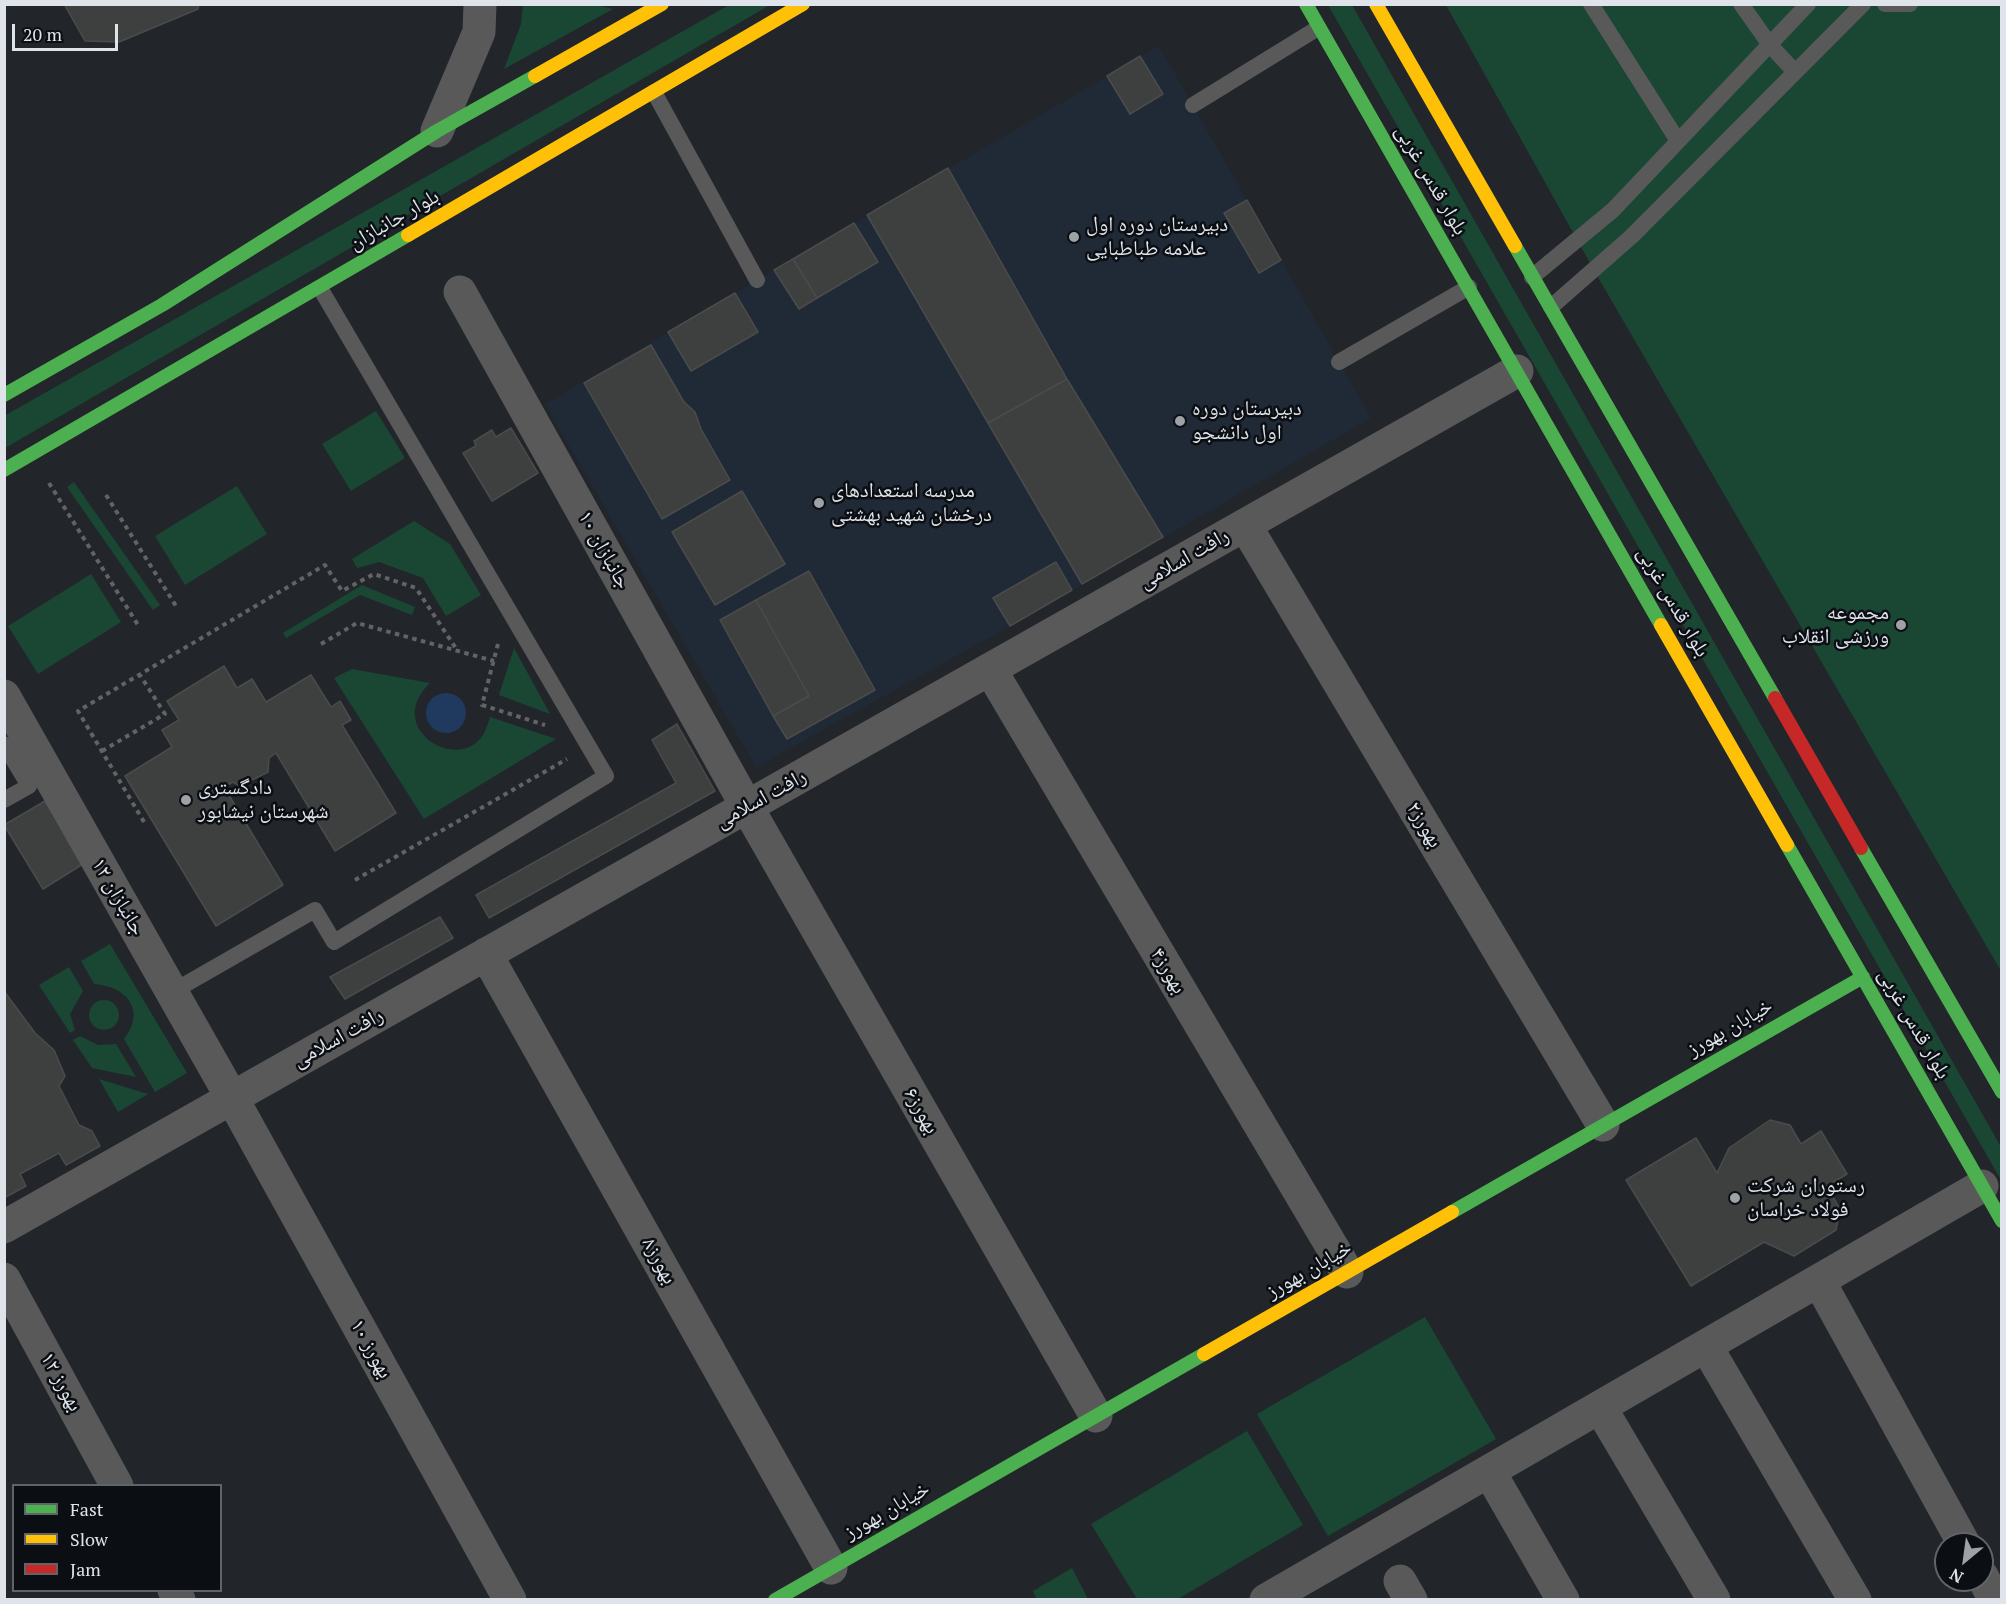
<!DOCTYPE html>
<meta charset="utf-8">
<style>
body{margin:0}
#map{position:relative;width:2006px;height:1604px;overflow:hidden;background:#22262a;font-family:"PT Serif",serif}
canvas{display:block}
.frame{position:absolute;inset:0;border:6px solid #dfe4ea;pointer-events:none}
.legend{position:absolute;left:12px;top:1484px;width:210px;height:108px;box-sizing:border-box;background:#0b0e12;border:2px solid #606468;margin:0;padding:8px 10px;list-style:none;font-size:18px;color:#dfe4ea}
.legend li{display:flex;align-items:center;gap:12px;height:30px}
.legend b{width:30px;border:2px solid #606468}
.north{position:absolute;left:1934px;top:1532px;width:60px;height:60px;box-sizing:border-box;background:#0b0e12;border:2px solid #606468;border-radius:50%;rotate:209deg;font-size:16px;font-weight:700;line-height:24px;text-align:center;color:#dfe4ea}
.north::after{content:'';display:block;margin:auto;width:21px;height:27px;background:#9da2a7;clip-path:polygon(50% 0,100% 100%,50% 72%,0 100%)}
.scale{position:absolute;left:12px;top:24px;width:106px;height:27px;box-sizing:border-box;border:3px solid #dfe4ea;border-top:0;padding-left:8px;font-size:18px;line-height:21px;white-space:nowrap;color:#dfe4ea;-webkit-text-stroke:4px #0b0e12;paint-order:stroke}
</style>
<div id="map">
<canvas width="2006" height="1604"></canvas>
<div class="frame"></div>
<ul class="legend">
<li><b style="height:8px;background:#4caf50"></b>Fast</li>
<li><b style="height:8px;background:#ffc107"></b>Slow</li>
<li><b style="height:8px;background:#c62828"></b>Jam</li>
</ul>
<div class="north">N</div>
<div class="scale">20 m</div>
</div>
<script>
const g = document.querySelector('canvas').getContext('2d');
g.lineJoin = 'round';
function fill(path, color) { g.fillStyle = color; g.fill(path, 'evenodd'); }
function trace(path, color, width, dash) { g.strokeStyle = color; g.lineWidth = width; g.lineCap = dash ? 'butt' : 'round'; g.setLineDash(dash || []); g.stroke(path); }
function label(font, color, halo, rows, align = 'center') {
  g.font = font + ' "PT Serif","Noto Naskh Arabic",serif'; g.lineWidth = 5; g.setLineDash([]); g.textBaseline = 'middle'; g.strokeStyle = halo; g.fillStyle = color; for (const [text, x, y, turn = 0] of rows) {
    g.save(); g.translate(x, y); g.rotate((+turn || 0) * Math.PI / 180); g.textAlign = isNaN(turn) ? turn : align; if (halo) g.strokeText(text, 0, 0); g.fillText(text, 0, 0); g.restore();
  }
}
fill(new Path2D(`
 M1159,46L1371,418L1010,626L756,767L545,404Z`), '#202a36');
fill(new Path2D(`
 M523,5H596L613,9L504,69L521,24Z
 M729,5H770L5,448L4,416Z
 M1328,5H1352L2001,1147V1180Z
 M1446,5H2001V971L1599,279Z
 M376,411L405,458L351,491L322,444Z
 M74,482L160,605L153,610L67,487Z
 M237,486L267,534L185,585L155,536Z
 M414,521L450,544L481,595L446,616L423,578L379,562L357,568L352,559Z
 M91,574L121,622L38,674L8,626Z
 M362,585L415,607L412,615L360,595L286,638L283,633Z
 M514,648L550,714L499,695Z
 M352,669L430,683C383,728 458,774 483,735C486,730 488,723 490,717L556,739L424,819L334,678Z
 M110,944L187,1073L155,1092L124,1039C147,1010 126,986 94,984L81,961Z
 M69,967L83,991L70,1014L75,1030L70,1033L39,985Z
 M89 1015a15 15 0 1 1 30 0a15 15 0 1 1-30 0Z
 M80,1036L98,1045L116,1044L136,1077L92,1068L73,1040Z
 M99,1079L148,1094L118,1112Z
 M1425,1317L1496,1439L1328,1536L1257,1414Z
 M1247,1431L1303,1525L1178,1599H1137L1091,1524Z
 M1072,1568L1088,1599H1037L1033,1591Z`), '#1a4634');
fill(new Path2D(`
 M426 713a20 20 0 1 1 40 0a20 20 0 1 1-40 0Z`), '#20395f');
const building = new Path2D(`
 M64,4H199L198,9L119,42L85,41Z
 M1140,56L1163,94L1130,114L1107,76Z
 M948,168L1067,379L988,423L867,215Z
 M1247,200L1281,260L1259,273L1224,213Z
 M854,223L878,262L817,298L793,259Z
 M793,259L817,298L799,309L774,270Z
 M735,293L758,332L691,371L668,332Z
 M651,345L684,402L695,412L701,429L730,480L662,519L584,383Z
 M1067,379L1163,537L1082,584L988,423Z
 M511,428L538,473L492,501L463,453L476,446L474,441L492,430L496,437Z
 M742,491L785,564L715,605L672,532Z
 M1056,562L1072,590L1010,626L993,598Z
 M809,571L875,690L787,739L773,716L809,696L756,600Z
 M756,600L809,696L773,716L720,620Z
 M224,666L237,688L252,679L266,702L311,675L331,707L340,701L351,720L342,725L396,813L335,851L276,753L269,758L268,772L240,786L233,782L224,787L283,885L216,926L125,776L172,747L162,730L179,720L167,701Z
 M677,724L715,791L489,918L476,895L676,783L652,740Z
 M45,801L83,864L43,889L4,825Z
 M440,917L453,938L345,999L330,977Z
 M4,991L35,1033L54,1050L65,1076L59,1086L79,1125L92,1131L100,1146L66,1165L59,1153L20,1174L26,1186L4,1198Z
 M1770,1120L1790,1125L1801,1144L1821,1131L1847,1174L1827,1186L1840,1209L1836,1230L1794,1256L1764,1242L1691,1286L1626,1180L1696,1138L1717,1173L1729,1148Z`);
fill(building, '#3e3f3f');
trace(building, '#4b4b4b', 1.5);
trace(new Path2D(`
 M49,483L138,625
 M106,495L176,606
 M321,644L357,623L494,661
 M498,644L482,705L545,725
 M102,751L165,714L140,675
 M144,822L78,711L325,565L342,591L374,574L416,588L457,650
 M355,880L567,759`), '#636365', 4, [4.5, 4.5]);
trace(new Path2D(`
 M1591,4L1678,141
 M1741,4L1770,45L1795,72
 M1885,4H1910
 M654,92L757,280
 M1193,105L1318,28
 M1532,277L1613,210L1808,4
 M1551,307L1632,236L1863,4
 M1339,362L1469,287
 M4,744L29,786L4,800
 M172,992L315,910L334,942L606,776L320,288`), '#59595a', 16);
trace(new Path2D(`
 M437,131L479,32L480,4
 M460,292L747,807L1096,1416
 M1245,525L1603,1125
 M990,669L1347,1272
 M4,696L232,1098L510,1600
 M486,954L831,1568
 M4,1227L1517,371
 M4,1279L117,1486
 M1819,1281L1964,1544
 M1706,1346L1855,1600
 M1600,1407L1714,1600
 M1489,1471L1563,1600
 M1982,1576L1995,1600
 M1400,1581L1411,1600
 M174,1590L179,1600
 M1266,1600L1982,1186`), '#59595a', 33);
trace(new Path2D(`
 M1306,4L1661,625
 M1515,246L1775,698
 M4,395L162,305L437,131L535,76
 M4,470L408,235
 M1787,845L2002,1221
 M1861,848L2002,1092
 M1452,1212L1863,977
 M775,1600L1204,1354`), '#4caf50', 14);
trace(new Path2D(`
 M1376,4L1515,246
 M535,76L662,4
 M408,235L803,4
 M1661,625L1787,845
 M1204,1354L1452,1212`), '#ffc107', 14);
trace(new Path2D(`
 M1775,698L1861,848`), '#c62828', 14);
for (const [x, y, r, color] of [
 [1074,237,6,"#9da2a7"],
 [1180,421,6,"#9da2a7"],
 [819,503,6,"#9da2a7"],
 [1901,625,6,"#9da2a7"],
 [186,800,6,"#9da2a7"],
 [1735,1198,6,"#9da2a7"]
]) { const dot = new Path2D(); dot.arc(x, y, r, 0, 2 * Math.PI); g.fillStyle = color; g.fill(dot); trace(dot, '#0b0e12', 2); }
label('21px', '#dfe4ea', '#0b0e12', [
 ["بلوار قدس غربی",1431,180,60],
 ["بلوار جانبازان",394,220,-30],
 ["جانبازان ۱۰",604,550,61],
 ["رافت اسلامی",1184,559,-30],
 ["بلوار قدس غربی",1673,602,60],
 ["رافت اسلامی",761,799,-29],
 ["بهورز۲",1424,825,59],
 ["جانبازان ۱۲",118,897,60],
 ["بهورز۴",1168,971,59],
 ["بلوار قدس غربی",1914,1024,60],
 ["خیابان بهورز",1730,1028,-30],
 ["رافت اسلامی",338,1038,-29],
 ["بهورز۶",921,1111,60],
 ["بهورز۸",659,1261,61],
 ["خیابان بهورز",1309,1270,-30],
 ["بهورز ۱۰",371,1349,61],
 ["بهورز ۱۲",61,1382,61],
 ["خیابان بهورز",887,1511,-30]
]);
label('21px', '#dfe4ea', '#0b0e12', [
 ["دبیرستان دوره اول",1086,225],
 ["علامه طباطبایی",1086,249],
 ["دبیرستان دوره",1192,409],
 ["اول دانشجو",1192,433],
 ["مدرسه استعدادهای",831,491],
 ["درخشان شهید بهشتی",831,515],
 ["مجموعه",1889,613,"right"],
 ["ورزشی انقلاب",1889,637,"right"],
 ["دادگستری",198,788],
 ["شهرستان نیشابور",198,812],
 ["رستوران شرکت",1747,1186],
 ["فولاد خراسان",1747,1210]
], 'left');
</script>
